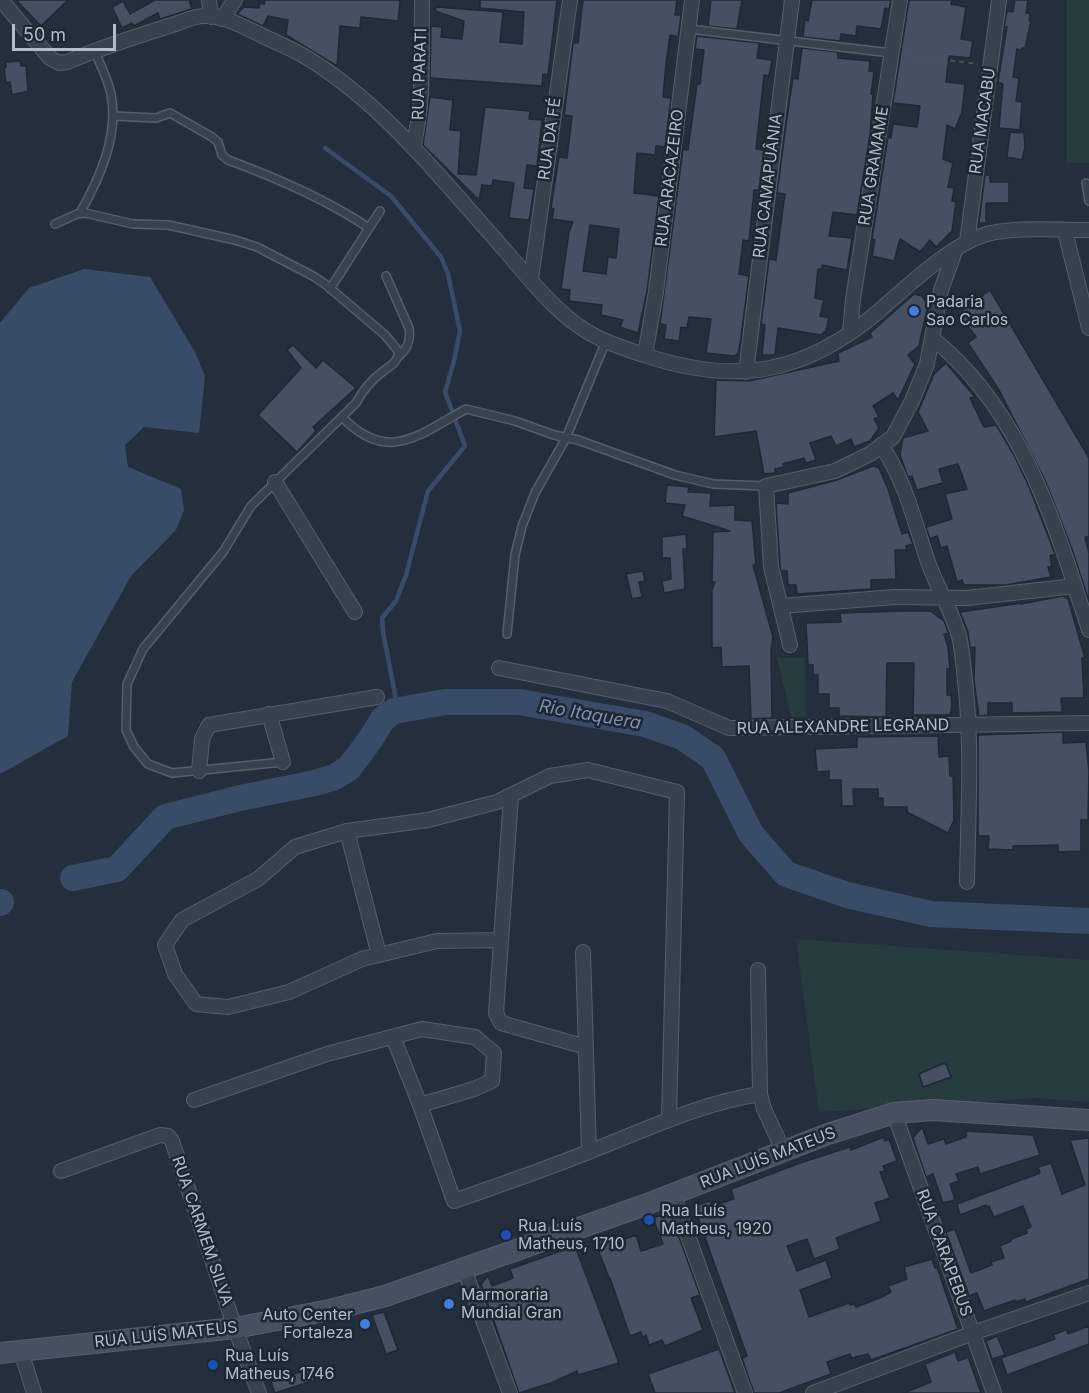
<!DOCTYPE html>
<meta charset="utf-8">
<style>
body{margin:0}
#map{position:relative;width:1089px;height:1393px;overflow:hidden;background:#242f3e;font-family:Inter,sans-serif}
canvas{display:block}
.scale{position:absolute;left:12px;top:24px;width:104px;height:27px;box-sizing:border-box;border:3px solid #b4bcc9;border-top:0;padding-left:8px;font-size:18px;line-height:21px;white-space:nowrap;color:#b4bcc9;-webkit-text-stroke:4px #1d2633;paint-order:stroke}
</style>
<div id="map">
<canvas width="1089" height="1393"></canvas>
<div class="scale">50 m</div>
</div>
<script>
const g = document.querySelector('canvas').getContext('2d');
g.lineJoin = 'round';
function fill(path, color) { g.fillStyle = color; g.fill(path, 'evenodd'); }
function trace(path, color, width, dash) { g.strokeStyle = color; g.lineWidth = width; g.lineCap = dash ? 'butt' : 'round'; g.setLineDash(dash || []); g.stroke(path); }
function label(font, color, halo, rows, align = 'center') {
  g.font = font + ' Inter,sans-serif'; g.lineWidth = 5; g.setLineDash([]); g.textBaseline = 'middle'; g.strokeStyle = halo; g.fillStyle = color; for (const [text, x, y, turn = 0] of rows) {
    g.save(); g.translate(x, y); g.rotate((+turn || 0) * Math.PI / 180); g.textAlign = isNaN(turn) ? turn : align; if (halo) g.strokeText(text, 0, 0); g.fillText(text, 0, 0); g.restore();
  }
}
fill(new Path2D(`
 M1067,0H1089V163H1067Z
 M777,658H805L806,716L791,717Z
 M796,939L1089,960V1102L1034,1098L819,1112Z`), '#263c3f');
fill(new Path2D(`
 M84,269L150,277L195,352L205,376L199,433L144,427L125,445L128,467L181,489L184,510L176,530L131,576L72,682L68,736L0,774V323L29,288Z`), '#394c67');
trace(new Path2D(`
 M325,148L391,196L441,257L448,274L460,331L454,361L445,392L465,446L428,491L406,575L396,601L382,618L383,632L398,710`), '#394c67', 4.5);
trace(new Path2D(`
 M73,878L117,869L165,817L240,798L315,783L335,777L349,768L370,740L383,719L394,711L445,702H519L645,724L682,737L713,758L751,834L786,874L847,895L931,914L1089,921
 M0,903L1,902`), '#394c67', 26);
const building = new Path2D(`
 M16,0H68L41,26Z
 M155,0H189L192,9L160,19L158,13L134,26L132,23L122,28L112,7L123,1L130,14Z
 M265,0H399L400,3L398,21L361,17L360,28L340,26L337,66L286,35L288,20L268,16L263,26L237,14L244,7L259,8L260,3L264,4Z
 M480,0H557L548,75L543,74L542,86L430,78L431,26L442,27L441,37L462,39L464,21L435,11L436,7L503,12L500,42L522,44L524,12L480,8Z
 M583,0H677L675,15H681L678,37L670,35L666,64L663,97L671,98L665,147L656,146L655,155L637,153L634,193L659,196L647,291L638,333L620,327L623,320L601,315L602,305L569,301L570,290L561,289L569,232L573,222L552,219L554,209L551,208L559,157L567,158L572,116L564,115L565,108L573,43H578ZM590,225L619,229L616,258L608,257L606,274L583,271Z
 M711,0H742L737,29L708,26Z
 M812,0H891L889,9L885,8L881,29L857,26L856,36L841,34L840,41L803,37L805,20L808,21Z
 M909,0H952L951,4L966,7L961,39L973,41L970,58L949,56L946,82L965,84L962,112L955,129L947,125L943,159L953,163L948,187L954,188L952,201L956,202L952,231L936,247L930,240L920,252L900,239L894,261L872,256L875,240L872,239L888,137L891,138L893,124L917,127L920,106L893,103Z
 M1015,0H1028L1026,13H1030L1029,21H1031L1025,48H1022L1021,50L1017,49L1013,77L1019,78L1016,101L1022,102L1020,130L999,128L1003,84L998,82L1007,27H1004L1007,11L1013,12Z
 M697,36L759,43L757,58L772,60L769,76L764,75L756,149L764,150L759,190H754L749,241L743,240L739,274L749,276L740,344L738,354L734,356L706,353L711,319L689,317L687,328L681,327L679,341L664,339L666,325L660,324L683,149L688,150L697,84H700L704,50L695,49Z
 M802,48L838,52V58L870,61L869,71H874L871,94L873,95L870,135L857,215L833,212L829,236L852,238L847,270L822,265V269H818L815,298L824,300L820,316L829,318L826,331L821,335L778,328L775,355H762L765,325L761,324L769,259L776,260L785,194L777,193L786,125L793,78L798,79Z
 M20,61L21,66H26L28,91L12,95L10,82L6,83L4,68L6,67V62Z
 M430,97L453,100L450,130L461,131L458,174L476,175L485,107L530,111L529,119L542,120L537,166L527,165L524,188L534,189L529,220L509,218L514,183L493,180L492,186L482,185L479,200L423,145Z
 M1010,132L1024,133L1025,147L1022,160L1007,157Z
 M985,175H990V182H1009V203H986V223H979Z
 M990,290L1089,458V537H1085L1089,553V601L1072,549L1045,480L999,390L968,343L976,337L958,313Z
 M914,294L922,296L928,305L919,346L908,355L915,364L898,400L893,393L873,406L879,417L874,419L879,428L870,441L854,447L851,439L836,446L831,436L810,443L816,460L806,463L804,458L783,464L784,467L775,469V473L764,474L756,431L714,437L716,380L749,381L839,361L838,353L872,337L870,333Z
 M293,345L316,368L323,360L356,388L313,427L316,431L297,452L258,415L301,368L287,350Z
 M946,363L975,397L970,398L984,427L996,425L1014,455L1029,487L1055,554L1050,556L1052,566L1048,567L1051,577L1006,585H964L962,580L957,582L947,546L941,548L937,536L930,539L926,527L952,519L945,494L967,489L958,464L939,469L943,483L917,490L912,476L908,477L900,455L903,438L928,431L918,412L934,374Z
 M873,466L879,468L888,489L902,534L908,532L913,544L906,546L907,550H895L896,579L871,580V589L797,594L796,585H788L787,571H781L780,566L776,503L788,504V493L837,480Z
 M667,485L689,487L688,492L711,493L710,506L735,505V520L752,521L756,565H753L773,637L771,651L772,718L751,719L749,666L722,667L721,647L712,648V590L715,582H712L713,532L730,531L682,516L685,505L665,503Z
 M686,534L687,549H683L685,589L664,593L662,581L671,579L670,558H662V537Z
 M643,571L645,581L639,582L642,597L632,599L626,574Z
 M1063,596L1068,599L1085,658H1082L1084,698H1061L1062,712L1012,713V703H988V715L979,716L974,680L975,647L970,648L968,632L960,612L1022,603L1021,604Z
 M902,611H930L944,621L949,634H944L948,647L950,669H947V695H951L952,706L950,715H913L914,663H887L886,717L839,716V708H829V694H818V675H813V665H808L806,623L841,622L840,613Z
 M1063,732V743L1086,742L1089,771L1088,820H1081V851L1058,852V845L1013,846V850L988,849L989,836H978V735Z
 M938,736L939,757L949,756L950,776H953L954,820L948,833L907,812V807H883V798H878V789H853L854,806H842L841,780H829V771L817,772L815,749L857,747V737Z
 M942,1064H946L951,1077L923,1087L919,1074Z
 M922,1127L928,1144L944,1139L946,1144L966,1137V1131L1033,1135L1040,1155L980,1174L978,1167L956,1174L959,1181L950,1184L955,1200L943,1203L933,1174L926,1177L913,1138Z
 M884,1137L885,1141L889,1139L897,1161L883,1166L885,1171L880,1172L890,1198L875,1203L881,1221L836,1238L840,1249L814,1259L807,1239L787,1246L797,1271L826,1260L832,1278L800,1290L809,1317L849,1303L850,1305L854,1304L856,1307L882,1297L891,1292L888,1286L907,1279L904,1267L932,1259L935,1268L937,1267L958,1329L871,1360L868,1354L852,1358L850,1354L827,1362L831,1374L779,1393H754L742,1358L747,1356L694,1206L710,1201L712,1206L734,1199L731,1189L803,1162L850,1147L851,1150Z
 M1089,1138V1279L1026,1302L1025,1299L1015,1302V1300L984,1311L977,1293L969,1296L946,1232L955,1229L971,1273L992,1265L991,1262L1004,1258L1000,1246L1011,1241V1239L1027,1233L1026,1229L1031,1227L1023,1206L994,1217L989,1206L986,1207V1205L960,1215L957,1204L1040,1173L1038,1167L1051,1163L1062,1194L1085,1185L1070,1140Z
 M670,1212L700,1295L691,1298L703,1330L665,1346L662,1340L649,1345L646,1335L643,1337L641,1332L630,1336L610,1278H609L594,1239L604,1235L607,1242L618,1238L619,1241L636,1235L641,1251L663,1244L653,1218Z
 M575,1246L619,1363L578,1375L577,1371L551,1383L519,1393L481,1284L488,1276L492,1286L513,1278L510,1269Z
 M384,1312L398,1350L386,1354L372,1315Z
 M1089,1326V1344L1007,1375L1001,1358L1055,1339L1053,1335L1066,1330L1068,1334Z
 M997,1336L1005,1355L992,1359L986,1341Z
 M719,1349L735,1393H655L648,1374Z
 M955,1352L958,1361L968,1357L981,1393H904L931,1382L925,1364Z
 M311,1368L315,1380L275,1393L271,1382Z`);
fill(building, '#455162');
trace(building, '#1f2835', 1.5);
const service = new Path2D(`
 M689,29L891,53
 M113,116L156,118L170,113L212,137L218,142L222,155L228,160C277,178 326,199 369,228
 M1086,183L1089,201
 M80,213C100,178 119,135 111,94C108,79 100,64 94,50
 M55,224L77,214L85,213L133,224L168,225L182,228L235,240L257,247L313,276L325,284L385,335L399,352C397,364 389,366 381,373C370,381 362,392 356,403L251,506L223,552L143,649L127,684L126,730L134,747L148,764L172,773L283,762
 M386,276L409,328C411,340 408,348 399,356
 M330,289L380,211
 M342,417C388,465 420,434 466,409L515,421L554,435L578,440L675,475L713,484L766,486
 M507,634L515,555L522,526L535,493L566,438L606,341`);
const minor = new Path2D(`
 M1,0L50,58L59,63L67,62C100,48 134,37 169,26C180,23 193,16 204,16C223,15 244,27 261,35C275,42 290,48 304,56C382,102 443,181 503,248C531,280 560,320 599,338C613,345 629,350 644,355C737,386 805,374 879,311C906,287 948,248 981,236C1009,226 1058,230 1089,230
 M209,0L211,17
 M222,19L235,0
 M413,148C425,100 421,49 422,0
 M1065,231L1089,328
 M967,242L999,0
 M531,279L570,0
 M850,332L853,299L900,0
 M932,338C1009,399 1046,495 1075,586C1079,601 1085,615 1089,630
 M645,355L656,292L692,0
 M746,372L792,0
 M881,445C905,480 914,520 927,559C936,587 953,611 960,640C963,656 964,673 966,690C972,753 968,818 967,882
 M275,482L355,612
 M781,606L895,597L967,598L1075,586
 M790,645L771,567L766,486L835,471L870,454L893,437L912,401L927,364L941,290L955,251
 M499,668L667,701L729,728L1089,723
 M269,714L283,762
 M199,771L202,739L209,725L377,697
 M511,796L496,1013L501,1023L586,1047
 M347,831L379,955
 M501,940L437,941L362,959L289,992L228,1007L196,1004L175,974L165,945L182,920L258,879L295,847L347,831L428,820L497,802L550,776L588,770L677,792L669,1119
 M583,952L589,1152
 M758,970L760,1094L764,1109L784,1152
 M393,1037L420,1105L454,1201C500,1185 546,1169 591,1151C647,1129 701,1103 760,1094
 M194,1100L327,1054L422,1029L475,1037L494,1053L492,1081L474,1089L420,1105
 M894,1113L994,1393
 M61,1171L160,1135L168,1136L172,1141L235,1328L259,1393
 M673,1195L745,1393
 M464,1269L510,1393
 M21,1351L34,1393
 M813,1393L973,1333L1089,1293`);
const secondary = new Path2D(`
 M0,1353L235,1328L330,1310L385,1296L642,1206L828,1134L894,1113L933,1110L1089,1120`);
trace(service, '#565f6c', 10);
trace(minor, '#565f6c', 16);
trace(secondary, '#565f6c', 22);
trace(new Path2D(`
 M906,55L978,64`), '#44595c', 2, [4.5, 4.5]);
trace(service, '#38414e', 7);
trace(minor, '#38414e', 14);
trace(secondary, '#465061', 20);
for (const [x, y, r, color] of [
 [914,311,6,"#3f7fe0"],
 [649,1220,6,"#1a4fb4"],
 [506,1235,6,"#1a4fb4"],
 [449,1304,6,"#3f7fe0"],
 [365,1324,6,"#3f7fe0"],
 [213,1365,6,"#1a4fb4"]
]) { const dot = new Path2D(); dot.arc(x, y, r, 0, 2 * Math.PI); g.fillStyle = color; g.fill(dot); trace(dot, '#1d2633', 2); }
label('16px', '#b4bcc9', '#1d2633', [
 ["RUA PARATI",420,74,-88],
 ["RUA MACABU",983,121,-82],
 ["RUA DA FÉ",550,139,-82],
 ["RUA GRAMAME",874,166,-81],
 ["RUA ARACAZEIRO",670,178,-83],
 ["RUA CAMAPUÂNIA",768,186,-83],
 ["RUA ALEXANDRE LEGRAND",843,727,-1],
 ["RUA LUÍS MATEUS",768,1158,-21],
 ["RUA CARMEM SILVA",202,1231,71],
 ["RUA CARAPEBUS",944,1253,70],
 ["RUA LUÍS MATEUS",166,1335,-6]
]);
label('16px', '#b4bcc9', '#1d2633', [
 ["Padaria",926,302],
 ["Sao Carlos",926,320],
 ["Rua Luís",661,1211],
 ["Matheus, 1920",661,1229],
 ["Rua Luís",518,1226],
 ["Matheus, 1710",518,1244],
 ["Marmoraria",461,1295],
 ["Mundial Gran",461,1313],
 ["Auto Center",353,1315,"right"],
 ["Fortaleza",353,1333,"right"],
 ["Rua Luís",225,1356],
 ["Matheus, 1746",225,1374]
], 'left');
label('italic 18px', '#7c92b1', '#1d2633', [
 ["Rio Itaquera",590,715,10]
]);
</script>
